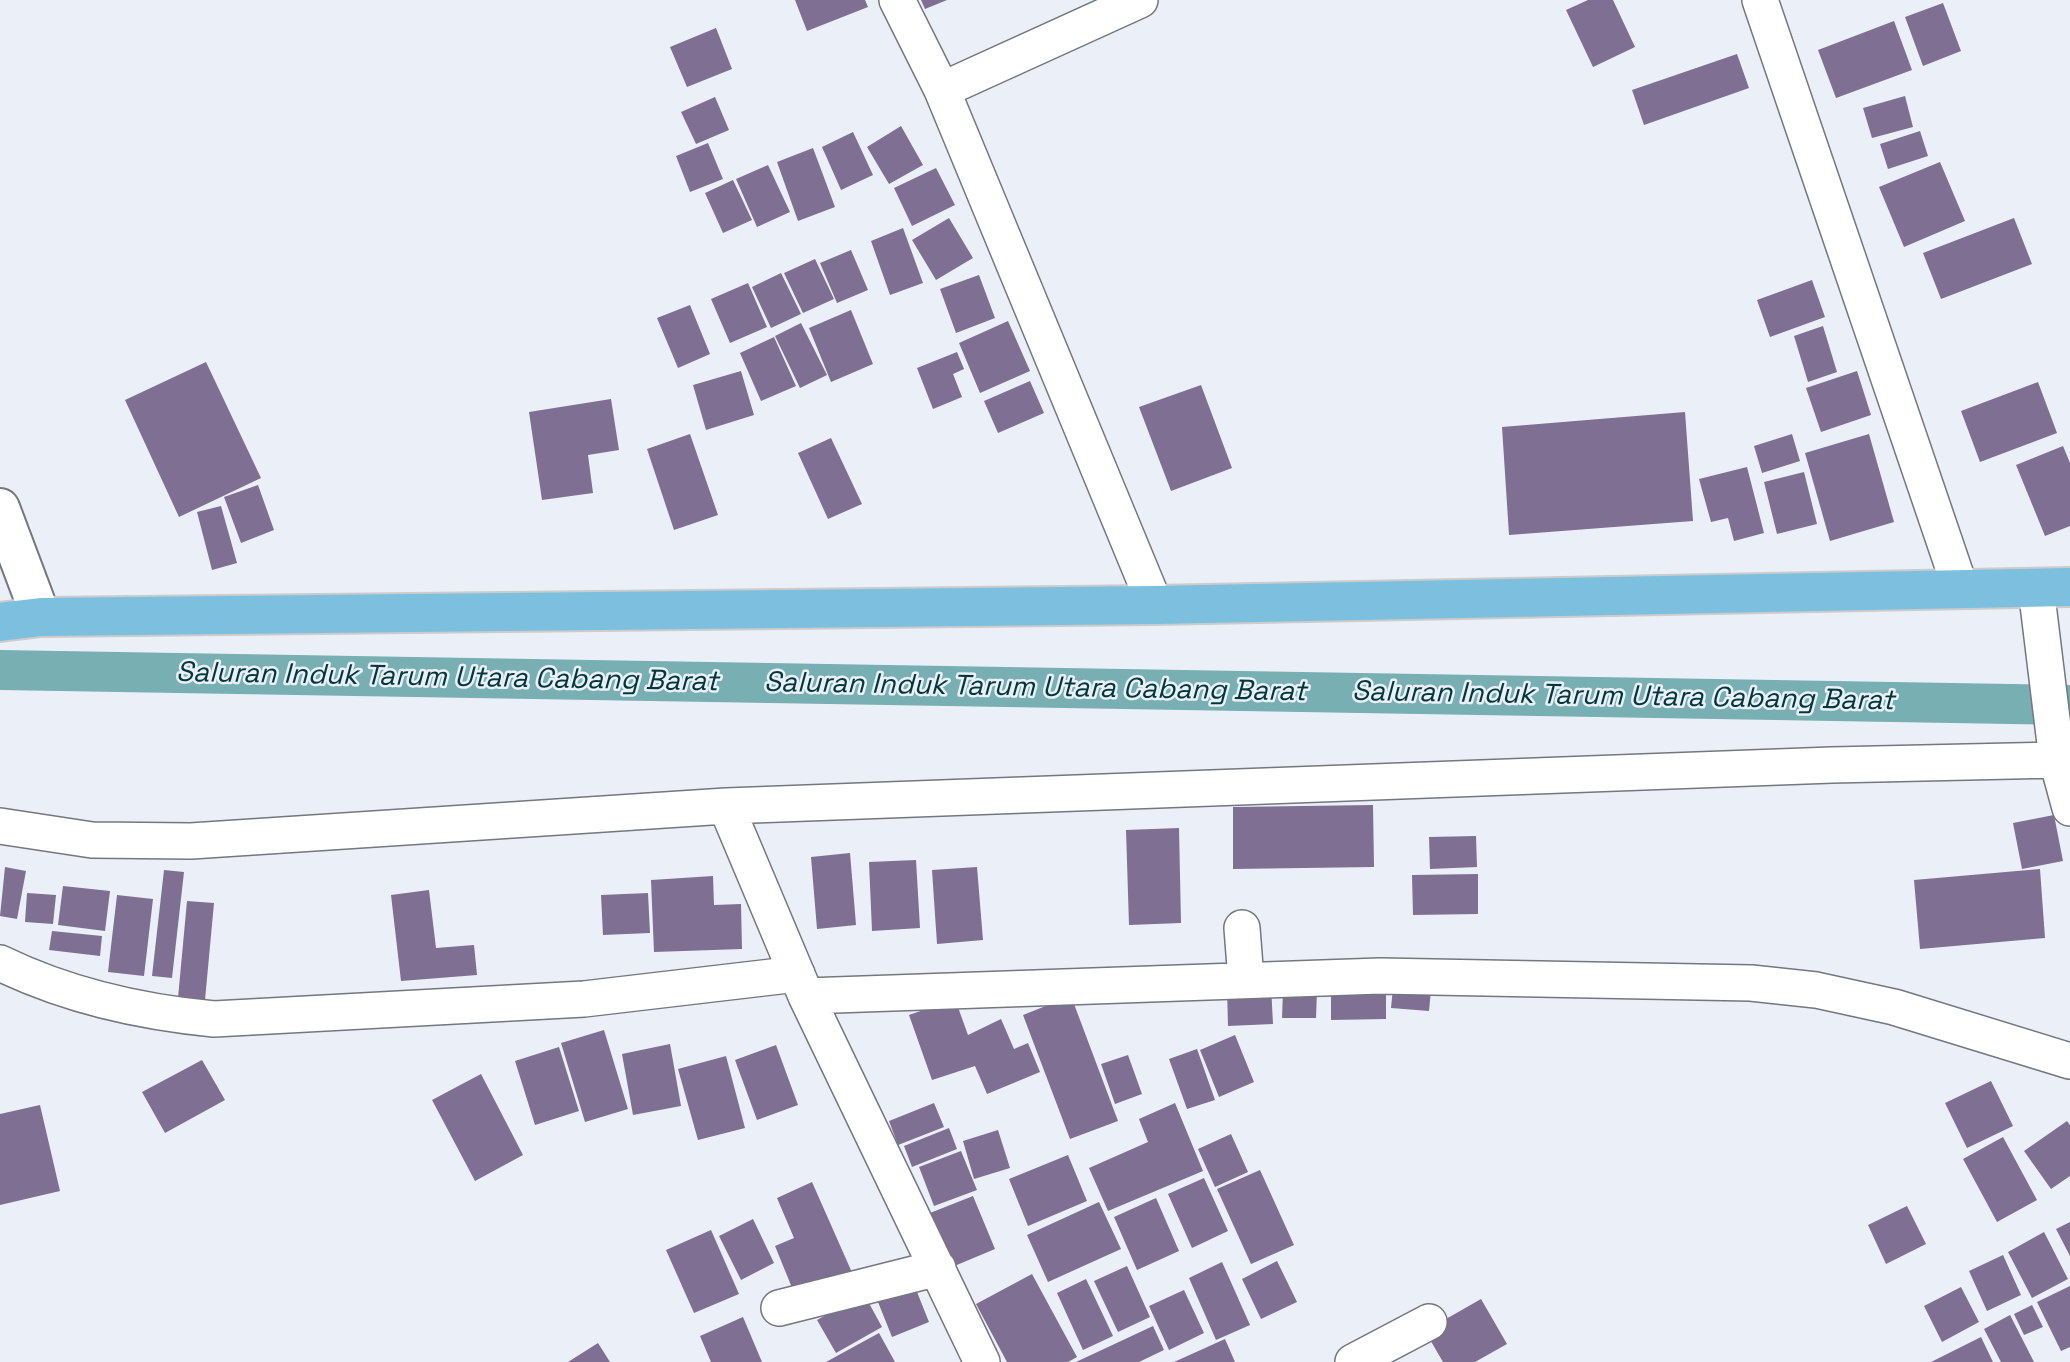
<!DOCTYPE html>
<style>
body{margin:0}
canvas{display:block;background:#ebeff8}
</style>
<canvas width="2070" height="1362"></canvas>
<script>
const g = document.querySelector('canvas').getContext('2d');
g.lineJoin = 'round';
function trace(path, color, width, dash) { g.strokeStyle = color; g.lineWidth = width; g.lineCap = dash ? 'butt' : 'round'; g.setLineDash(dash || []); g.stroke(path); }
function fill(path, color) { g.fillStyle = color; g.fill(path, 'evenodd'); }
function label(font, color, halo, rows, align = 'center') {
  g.font = font + ' "Space Grotesk",sans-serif'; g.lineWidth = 5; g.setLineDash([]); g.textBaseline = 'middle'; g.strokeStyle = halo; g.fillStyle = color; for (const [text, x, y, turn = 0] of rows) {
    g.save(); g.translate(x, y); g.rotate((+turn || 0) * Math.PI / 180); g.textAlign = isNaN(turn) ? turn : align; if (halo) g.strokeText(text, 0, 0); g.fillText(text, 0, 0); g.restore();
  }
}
trace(new Path2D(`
 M0,670L2070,705`), '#77afb3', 40);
fill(new Path2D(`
 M795,0H865L868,7L807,31Z
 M921,0H947L925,9Z
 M1588,0H1613L1635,47L1593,67L1566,10Z
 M1943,3L1961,51L1923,66L1905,17Z
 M1894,21L1912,70L1836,98L1818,50Z
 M716,28L732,69L687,87L670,47Z
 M1737,54L1749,88L1644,125L1632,90Z
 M1905,96L1913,127L1872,138L1863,108Z
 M715,97L729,130L696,144L681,112Z
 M901,126L923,165L889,184L867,147Z
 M1920,131L1928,156L1888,169L1880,144Z
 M853,132L873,175L841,190L822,147Z
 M708,143L723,179L690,192L676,156Z
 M813,148L835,207L798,221L777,162Z
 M1940,162L1965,221L1904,247L1879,187Z
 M768,165L790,212L757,227L736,179Z
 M936,168L955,205L912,226L894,188Z
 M733,180L752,220L723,233L705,193Z
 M949,218L973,258L936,280L912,240Z
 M2014,218L2032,264L1941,299L1923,253Z
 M903,228L923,283L890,295L871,241Z
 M851,250L868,290L837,303L820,263Z
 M815,259L834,299L803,313L784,273Z
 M781,273L801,314L771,328L752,287Z
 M979,275L995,318L956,333L940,289Z
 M1812,280L1825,317L1770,337L1757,300Z
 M748,283L767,327L730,343L711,299Z
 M690,305L710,354L678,368L657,318Z
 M851,310L873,364L831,382L809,328Z
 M1008,321L1030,371L980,393L959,343Z
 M801,323L827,375L800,388L775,336Z
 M1823,326L1837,372L1808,382L1794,336Z
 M774,337L796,386L761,401L740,353Z
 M957,352L964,369L953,374L962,397L933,409L917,368Z
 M206,362L261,478L179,517L125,400Z
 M741,371L754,415L706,430L693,385Z
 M1857,371L1871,415L1821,432L1806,388Z
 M1030,381L1044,413L998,433L984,401Z
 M2038,382L2057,433L1980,462L1961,411Z
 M1201,385L1232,468L1171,491L1139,407Z
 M611,399L619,450L588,455L593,493L542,500L529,412Z
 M1685,412L1693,521L1509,535L1502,427Z
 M690,434L718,515L674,530L647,449Z
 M1792,434L1800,461L1762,473L1754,446Z
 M1869,434L1894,522L1830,541L1805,453Z
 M831,438L862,504L828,519L798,453Z
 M2063,446L2070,463V526L2045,536L2016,465Z
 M1747,467L1764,533L1734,541L1728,518L1711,522L1699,479Z
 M1804,472L1817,524L1777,534L1764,482Z
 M258,485L274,530L241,543L224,497Z
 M221,506L237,563L212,570L197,512Z
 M1373,805L1374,867L1233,869V807Z
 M2054,815L2063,861L2022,869L2013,823Z
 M1179,828L1181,923L1129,925L1126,830Z
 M1476,836L1477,867L1430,869L1429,837Z
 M850,853L856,925L817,929L811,857Z
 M916,860L920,928L872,931L869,862Z
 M5,867L26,871L17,919L0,916Z
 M977,867L983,940L937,944L932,870Z
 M2040,869L2045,938L1920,949L1914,880Z
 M164,870L184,872L172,978L152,976Z
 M1478,874V914L1413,915L1412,875Z
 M713,876L714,905L741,904L742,949L654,952L651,880Z
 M63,886L110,891L105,931L58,925Z
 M429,890L436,948L474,945L477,975L401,981L391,895Z
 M27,893L56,895L53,924L25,922Z
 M648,893L650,933L603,935L601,895Z
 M117,895L153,899L144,976L108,972Z
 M187,901L214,903L205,1000L178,998Z
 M52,931L102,936L100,956L49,950Z
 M1386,984V1019L1331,1020V986Z
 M1271,986L1273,1024L1228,1026L1227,988Z
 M1393,988L1431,990L1429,1011L1391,1008Z
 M1283,990L1317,991L1316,1018H1282Z
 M1071,996L1118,1121L1070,1139L1023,1015Z
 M955,999L968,1035L1001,1019L1014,1049L1028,1043L1040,1072L987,1094L975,1066L932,1080L909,1015Z
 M604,1030L628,1109L585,1122L561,1043Z
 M1235,1035L1254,1082L1219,1097L1200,1050Z
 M670,1044L681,1106L633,1115L622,1054Z
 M776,1045L798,1105L757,1120L735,1060Z
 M559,1047L579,1111L535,1125L515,1061Z
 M1197,1049L1215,1100L1187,1109L1169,1059Z
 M1128,1055L1142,1094L1115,1104L1101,1064Z
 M726,1056L745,1128L698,1140L678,1069Z
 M202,1060L225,1100L165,1133L142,1092Z
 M481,1074L523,1155L475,1181L432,1100Z
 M1991,1081L2013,1126L1967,1148L1945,1103Z
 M934,1103L944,1127L898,1145L889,1121Z
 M1175,1103L1203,1171L1108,1211L1089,1168L1148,1142L1139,1119Z
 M40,1105L60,1191L0,1205V1114Z
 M2067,1121L2070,1125V1176L2051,1189L2024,1151Z
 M949,1128L957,1149L912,1167L904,1146Z
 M998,1130L1010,1168L974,1179L963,1141Z
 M1231,1134L1248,1172L1215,1187L1198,1149Z
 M2003,1137L2037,1200L1997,1222L1963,1159Z
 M961,1151L977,1190L934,1206L919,1167Z
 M1068,1155L1087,1201L1028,1226L1009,1179Z
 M1260,1170L1294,1245L1251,1264L1217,1189Z
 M1204,1178L1228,1231L1192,1248L1168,1194Z
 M812,1182L854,1277L797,1300L775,1246L794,1238L777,1198Z
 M973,1196L995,1249L952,1267L930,1213Z
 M1156,1198L1179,1251L1137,1270L1114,1217Z
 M1099,1202L1121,1249L1048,1282L1027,1235Z
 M1907,1206L1926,1244L1886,1264L1868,1225Z
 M753,1219L774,1263L741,1280L719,1236Z
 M2070,1222V1256L2056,1229Z
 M711,1230L739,1294L694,1313L666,1250Z
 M2044,1232L2068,1279L2032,1298L2008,1252Z
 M2003,1255L2021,1295L1987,1311L1969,1271Z
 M1277,1261L1297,1302L1261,1319L1242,1279Z
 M1222,1262L1250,1325L1216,1340L1189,1278Z
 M1127,1266L1150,1317L1118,1332L1094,1281Z
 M1032,1274L1077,1357L1068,1362H1007L976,1304Z
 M1086,1279L1113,1336L1083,1350L1057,1293Z
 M2070,1286V1347L2061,1351L2037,1302Z
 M915,1287L929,1322L892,1337L878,1302Z
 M1961,1287L1979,1322L1942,1342L1924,1306Z
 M1184,1290L1204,1333L1169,1350L1149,1306Z
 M864,1294L882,1327L836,1353L817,1320Z
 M1481,1299L1507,1344L1475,1362H1443L1425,1331Z
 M2032,1305L2043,1327L2024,1335L2014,1314Z
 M2010,1315L2034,1362H2001L1984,1329Z
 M743,1317L762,1362H711L700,1336Z
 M1153,1326L1164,1350L1139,1362H1076Z
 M879,1333L895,1362H826Z
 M1981,1337L1993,1362H1931Z
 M1225,1339L1235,1362H1174Z
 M598,1343L610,1362H568Z`), '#7f6f93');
const street = new Path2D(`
 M897,0L942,90L1155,605
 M1760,0L1961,590
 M942,90L1140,0
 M2036,588L2057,760L2070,808
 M726,806L806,996L982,1362
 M0,826L92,840L191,841L726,806L1832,765L2057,760
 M1242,928L1246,980
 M0,963C68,996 139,1012 214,1019L584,999L797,974
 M806,996L1380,976L1751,983L1816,990L1894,1007L2070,1061
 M779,1308L938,1268
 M1353,1362L1429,1322`);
const secondary = new Path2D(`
 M0,508L41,617`);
const primary = new Path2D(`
 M0,622L41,617L1155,605L2070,587`);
trace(street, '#74777f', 38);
trace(secondary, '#74777f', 42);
trace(primary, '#cccccd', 42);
trace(street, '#fff', 35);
trace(secondary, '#fff', 38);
trace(primary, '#7dbfdf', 38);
label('italic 28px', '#00373b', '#ebeff8', [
 ["Saluran Induk Tarum Utara Cabang Barat",447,678,1],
 ["Saluran Induk Tarum Utara Cabang Barat",1035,688,1],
 ["Saluran Induk Tarum Utara Cabang Barat",1623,697,1]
]);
</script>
